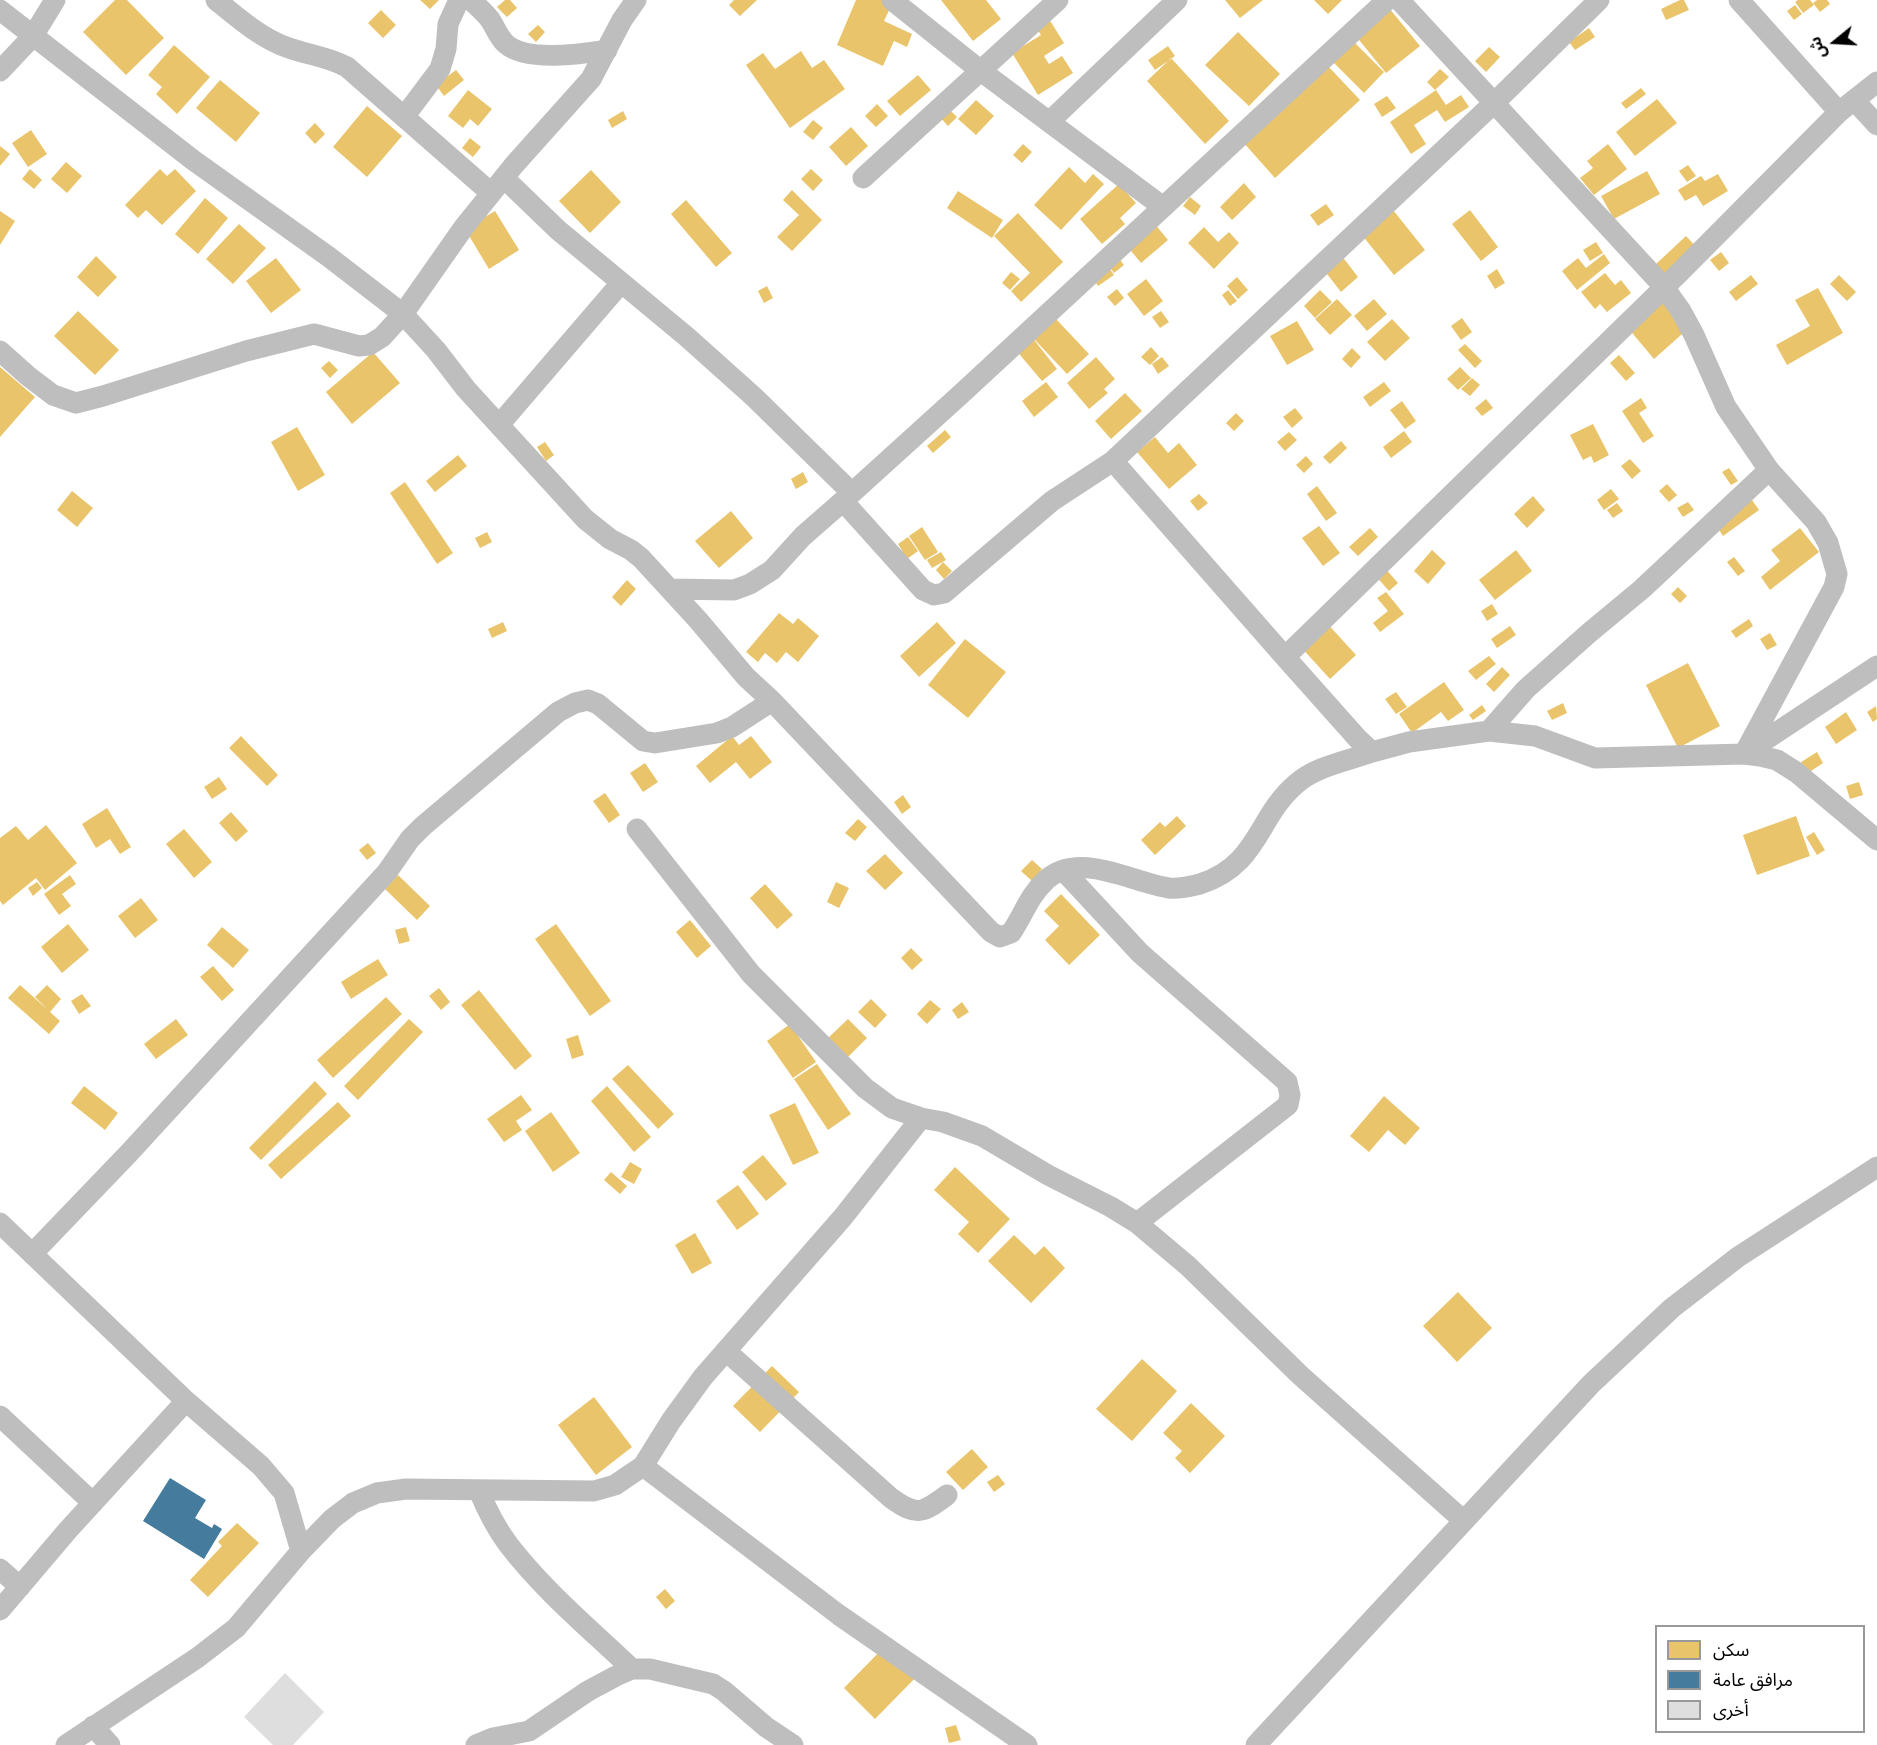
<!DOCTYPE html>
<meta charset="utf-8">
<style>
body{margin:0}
#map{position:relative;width:1877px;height:1745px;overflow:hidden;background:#fff;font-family:Roboto,"Noto Sans Arabic",sans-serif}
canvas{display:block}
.legend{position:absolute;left:1655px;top:1625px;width:210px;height:108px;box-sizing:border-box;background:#fff;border:2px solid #999;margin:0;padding:8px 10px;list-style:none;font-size:18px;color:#000}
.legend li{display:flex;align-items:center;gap:12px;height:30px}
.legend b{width:30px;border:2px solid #999}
.north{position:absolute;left:1805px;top:12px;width:60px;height:60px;-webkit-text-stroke:4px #fff;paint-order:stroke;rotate:252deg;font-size:16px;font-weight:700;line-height:24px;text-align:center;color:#000}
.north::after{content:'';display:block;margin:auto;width:21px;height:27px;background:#000;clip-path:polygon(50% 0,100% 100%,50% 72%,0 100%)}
</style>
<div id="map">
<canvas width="1877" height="1745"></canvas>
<ul class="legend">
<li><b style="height:16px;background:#e9c46a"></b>سكن</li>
<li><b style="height:16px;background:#457b9d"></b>مرافق عامة</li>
<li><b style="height:16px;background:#dedede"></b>أخرى</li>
</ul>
<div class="north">ش</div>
</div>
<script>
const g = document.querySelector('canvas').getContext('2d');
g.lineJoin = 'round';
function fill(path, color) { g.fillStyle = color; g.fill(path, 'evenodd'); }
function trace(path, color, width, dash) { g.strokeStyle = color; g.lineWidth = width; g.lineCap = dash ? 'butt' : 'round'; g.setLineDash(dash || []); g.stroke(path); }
fill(new Path2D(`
 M115,0H127L164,38L126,75L83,32Z
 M420,0H439L430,9Z
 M505,0H510L517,8L507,17L497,7Z
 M734,0H757L740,16L729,5Z
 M856,0H894L884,21L912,34L907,47L894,41L883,66L837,45Z
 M941,0H986L1001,19L973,41Z
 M1225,0H1263L1240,18Z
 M1314,0H1342L1328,14Z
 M1680,0H1684L1689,10L1666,20L1661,9Z
 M1798,0H1810L1814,5L1803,13L1795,2Z
 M1817,0H1827L1830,4L1820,12L1813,3Z
 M1795,5L1802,14L1794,20L1787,11Z
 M1389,8L1420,46L1386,73L1355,35Z
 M381,10L396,25L383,38L368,23Z
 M1049,19L1064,43L1044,56L1049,64L1062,56L1073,73L1038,95L1012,53L1041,35L1036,27Z
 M538,25L545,32L536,42L528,34Z
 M1589,28L1595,37L1575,50L1569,42Z
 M1238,32L1280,74L1249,106L1205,65Z
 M1351,39L1384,72L1364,93L1331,60Z
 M174,45L210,77L177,114L156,94L162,87L148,75Z
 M1168,46L1175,56L1155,70L1148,60Z
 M1489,47L1500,57L1486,72L1475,61Z
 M801,51L812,68L824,60L845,89L790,128L746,65L763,53L775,69Z
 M1171,58L1229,121L1205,144L1147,81Z
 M1327,65L1360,100L1275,178L1243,142Z
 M1440,69L1449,77L1435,90L1427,82Z
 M456,70L464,80L444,96L436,85Z
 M918,75L931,90L900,116L887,101Z
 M220,80L260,113L236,142L196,108Z
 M1641,88L1646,94L1626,109L1621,103Z
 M468,90L492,109L478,126L470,119L463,128L448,116Z
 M1436,90L1446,105L1461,95L1469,107L1445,122L1437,110L1414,125L1426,144L1411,154L1390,122Z
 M1387,96L1396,108L1382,117L1374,104Z
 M1657,99L1677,123L1635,156L1616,132Z
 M976,100L994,116L976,135L958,119Z
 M877,104L888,116L876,127L865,116Z
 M367,106L402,136L367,177L333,147Z
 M947,107L957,117L948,126L938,115Z
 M623,111L627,119L612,128L608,120Z
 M813,120L823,128L813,140L803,132Z
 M315,123L325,134L315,144L305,133Z
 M851,127L868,146L846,166L829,147Z
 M31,130L47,154L28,167L12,143Z
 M470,138L481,147L473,157L462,148Z
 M1023,144L1032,152L1022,163L1013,155Z
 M1608,144L1627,169L1594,195L1580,178L1593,168L1587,161Z
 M0,146L10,154L0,166Z
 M66,162L82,176L67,193L51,179Z
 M1688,165L1696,176L1687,182L1679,171Z
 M1069,167L1085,183L1093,174L1104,184L1061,230L1034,205Z
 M30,169L42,180L34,189L22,179Z
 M160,169L167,176L175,169L196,191L162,225L146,210L138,218L125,205Z
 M811,169L823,180L813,191L801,179Z
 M591,170L621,202L590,233L559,201Z
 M1647,171L1660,194L1614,219L1601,196Z
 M1718,174L1728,191L1703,206L1696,195L1685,201L1678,190L1701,176L1705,181Z
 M1244,183L1256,197L1232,220L1220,207Z
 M1119,184L1136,203L1120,218L1125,224L1102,244L1080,219Z
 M792,190L822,220L792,251L777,237L799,215L783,200Z
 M958,191L1003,220L992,238L947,208Z
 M1190,197L1201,206L1195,215L1183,206Z
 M205,198L228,218L198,254L175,234Z
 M686,200L732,253L716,267L671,214Z
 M1326,204L1334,215L1318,226L1310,215Z
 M1393,210L1425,250L1394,275L1362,235Z
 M1470,210L1498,247L1481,261L1452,224Z
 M0,211L15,221L0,245Z
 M495,211L519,250L489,269L465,229Z
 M1018,213L1063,262L1021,302L1011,291L1030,273L994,236Z
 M1149,217L1168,240L1141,263L1122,240Z
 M239,224L266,248L233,284L206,259Z
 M1204,227L1218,242L1229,232L1239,243L1214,269L1188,243Z
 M1686,236L1704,255L1673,284L1655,265Z
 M1596,242L1603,253L1590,261L1583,250Z
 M1338,251L1358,277L1341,292L1320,265Z
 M1721,252L1729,263L1719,271L1710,260Z
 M1115,253L1124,265L1114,273L1105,260Z
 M1604,254L1610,263L1577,290L1562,271L1578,258L1586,268Z
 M96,256L117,277L98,297L77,277Z
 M276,258L301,290L271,313L246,281Z
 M1106,263L1114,275L1098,286L1090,274Z
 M1497,269L1505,283L1495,289L1487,276Z
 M1011,272L1020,279L1010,290L1002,283Z
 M1605,273L1615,285L1621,280L1631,293L1607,312L1600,304L1595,309L1581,292Z
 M1751,275L1758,284L1736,301L1729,292Z
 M1839,275L1856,292L1847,301L1830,284Z
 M1237,277L1248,290L1238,299L1227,286Z
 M1146,279L1163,301L1144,316L1127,294Z
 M767,286L773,298L764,303L758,291Z
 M1818,288L1843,333L1787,365L1776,345L1810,326L1795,300Z
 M1117,289L1124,298L1115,306L1107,297Z
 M1228,290L1237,301L1230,306L1222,295Z
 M1320,290L1332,302L1315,318L1304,306Z
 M1665,297L1690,327L1654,359L1628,328Z
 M1337,299L1352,315L1330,335L1315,319Z
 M1374,299L1387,314L1367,331L1354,316Z
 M78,311L119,350L95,375L54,336Z
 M1161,311L1169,322L1160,328L1152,317Z
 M1462,318L1472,332L1461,340L1451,326Z
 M1056,319L1089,354L1067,374L1034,339Z
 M1392,319L1410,338L1385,361L1367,342Z
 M1297,321L1314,350L1287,365L1270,336Z
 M1031,336L1057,369L1042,381L1015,349Z
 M1465,344L1482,361L1475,368L1458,350Z
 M1151,347L1159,356L1150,365L1141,357Z
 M1352,348L1361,357L1351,368L1342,359Z
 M373,352L400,383L352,424L326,392Z
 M1619,355L1635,373L1626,381L1610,363Z
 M1096,357L1115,379L1104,389L1108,393L1089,409L1067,383Z
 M1162,357L1169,366L1158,374L1152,364Z
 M329,361L338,370L330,378L321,368Z
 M0,367L35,397L0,437Z
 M1460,367L1471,378L1458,390L1447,379Z
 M1472,378L1480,385L1470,396L1461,389Z
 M1046,382L1058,397L1034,417L1022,401Z
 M1384,382L1391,391L1370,407L1363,397Z
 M1125,393L1142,411L1111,439L1095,421Z
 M1641,398L1647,408L1639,413L1654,436L1643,443L1622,411Z
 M1486,399L1493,408L1482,416L1475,408Z
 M1402,401L1416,421L1405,429L1390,410Z
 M1295,408L1303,418L1292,428L1283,417Z
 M1236,413L1244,421L1234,431L1226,423Z
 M1593,424L1609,455L1594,463L1591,456L1583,460L1570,435Z
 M297,427L325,475L298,491L271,442Z
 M945,430L951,437L933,453L927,446Z
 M1404,431L1412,442L1391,458L1383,447Z
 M1289,432L1297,440L1285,451L1277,442Z
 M1155,437L1168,453L1179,443L1197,465L1169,489L1137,452Z
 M1341,441L1347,448L1330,464L1323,457Z
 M545,442L554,455L546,461L537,447Z
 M458,455L467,466L435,492L426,481Z
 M1306,456L1313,464L1304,473L1296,465Z
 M1630,459L1641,471L1632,479L1621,466Z
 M1729,468L1738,481L1731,485L1722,472Z
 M803,472L808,482L796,489L791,479Z
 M405,482L453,553L437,564L390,493Z
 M1667,484L1677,495L1669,502L1659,491Z
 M1317,486L1337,513L1326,521L1307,494Z
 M1611,489L1619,499L1604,510L1597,500Z
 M72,491L93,508L77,527L57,510Z
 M1199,494L1208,503L1198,511L1190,501Z
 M1533,496L1545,510L1527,528L1514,514Z
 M1752,500L1759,510L1723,536L1716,525Z
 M1688,502L1694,510L1683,517L1677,508Z
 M1617,503L1623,511L1613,518L1607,510Z
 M731,511L753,538L719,568L695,541Z
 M1319,526L1340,553L1323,566L1302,538Z
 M922,527L938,552L925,560L909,536Z
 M1370,528L1378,537L1358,556L1349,547Z
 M1800,528L1819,552L1770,590L1761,577L1780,561L1771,550Z
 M487,532L492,542L480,548L475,538Z
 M908,537L918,551L907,559L898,544Z
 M1432,550L1446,563L1428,584L1414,571Z
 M1516,550L1532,571L1495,600L1479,580Z
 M941,552L946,560L932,568L927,560Z
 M1734,557L1745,571L1738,576L1727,562Z
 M943,562L952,571L944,579L936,570Z
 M1384,567L1398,583L1389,591L1375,575Z
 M627,580L636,589L621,606L612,597Z
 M1678,587L1687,596L1680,603L1671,594Z
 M1386,592L1404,614L1380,632L1373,623L1388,611L1377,598Z
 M1492,604L1498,614L1487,621L1481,611Z
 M779,613L793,624L798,618L819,636L798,662L786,652L777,663L765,653L758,662L746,652Z
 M1749,619L1753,626L1736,638L1731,631Z
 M1325,621L1356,655L1330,679L1299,645Z
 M503,622L507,631L492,638L488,629Z
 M937,622L956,643L919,677L900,656Z
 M1510,626L1516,635L1497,648L1491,639Z
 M1770,633L1777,645L1767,650L1760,639Z
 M965,639L1006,672L968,718L928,685Z
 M1489,656L1496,664L1476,680L1468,671Z
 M1688,663L1720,726L1678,748L1646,685Z
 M1502,667L1510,675L1494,692L1486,684Z
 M1444,682L1464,710L1448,721L1441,712L1412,733L1399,714Z
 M1396,692L1407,707L1396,714L1385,699Z
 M1563,703L1567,713L1552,720L1547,711Z
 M1482,705L1486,711L1473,720L1469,715Z
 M1876,706L1877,719L1873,722L1867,712Z
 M1846,712L1857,730L1836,744L1825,727Z
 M241,736L278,775L267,786L229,748Z
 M732,736L739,745L751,736L772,762L750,779L736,762L710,783L696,766Z
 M1817,752L1823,763L1808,773L1801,762Z
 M645,763L658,782L643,792L630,773Z
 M219,777L227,789L212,799L204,787Z
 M1859,782L1863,795L1850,799L1846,786Z
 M605,793L620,815L609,823L593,801Z
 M903,795L911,807L902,814L894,802Z
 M107,808L131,847L120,854L110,839L96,848L82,824Z
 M231,812L248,831L236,842L219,823Z
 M1177,816L1186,826L1155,855L1141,840L1160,822L1165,827Z
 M1796,816L1810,856L1757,875L1743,835Z
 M858,819L867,827L855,841L845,833Z
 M46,825L77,863L45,890L36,878L3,905L0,901V838L16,826L28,840Z
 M184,829L212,862L194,878L166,844Z
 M1814,832L1825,850L1817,855L1806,837Z
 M368,843L376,853L367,860L359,850Z
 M885,854L903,873L885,890L866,871Z
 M1032,860L1042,869L1032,881L1021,871Z
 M70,875L76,884L62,894L71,906L59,915L44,894Z
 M398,875L430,906L417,920L385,889Z
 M37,882L42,888L33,896L28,888Z
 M836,882L849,888L839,908L827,902Z
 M765,884L793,915L777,929L750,898Z
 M1061,894L1100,935L1069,965L1045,940L1059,926L1044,911Z
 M141,898L158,920L135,938L118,916Z
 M690,920L711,946L697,958L676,932Z
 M68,924L89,950L62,973L41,947Z
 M556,924L611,1001L590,1016L535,939Z
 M222,927L249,950L233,968L207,945Z
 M406,927L410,941L399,944L395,930Z
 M911,948L923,960L912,970L901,958Z
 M378,959L388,975L351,999L341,982Z
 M213,966L234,990L222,1001L200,977Z
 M20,985L48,1010L35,997L47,985L61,999L50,1012L60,1021L49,1034L8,998Z
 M439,988L450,1002L441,1010L429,996Z
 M479,990L532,1056L515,1070L461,1005Z
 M82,994L91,1006L79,1014L71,1001Z
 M386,997L402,1014L333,1078L317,1060Z
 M871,999L887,1015L875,1028L858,1012Z
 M930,1000L941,1009L927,1024L917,1014Z
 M962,1002L969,1012L958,1019L952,1010Z
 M176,1019L188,1035L156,1059L144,1044Z
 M409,1019L423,1032L358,1100L344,1086Z
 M848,1019L867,1038L845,1060L826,1040Z
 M790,1024L816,1062L793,1078L767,1041Z
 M578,1035L584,1055L572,1059L566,1039Z
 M817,1064L851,1114L828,1130L794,1079Z
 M628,1065L674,1114L658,1129L612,1079Z
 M315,1081L327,1094L261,1160L249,1148Z
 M84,1086L118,1113L105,1130L71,1103Z
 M607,1086L651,1137L634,1152L591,1101Z
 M521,1095L532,1110L516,1121L522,1130L504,1142L487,1119Z
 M1384,1096L1420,1128L1405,1145L1388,1130L1369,1152L1350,1136Z
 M338,1102L351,1116L281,1179L268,1165Z
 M795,1103L819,1153L793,1165L769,1115Z
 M551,1112L580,1153L553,1172L525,1131Z
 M763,1155L787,1184L766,1201L742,1172Z
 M630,1162L642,1169L634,1184L621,1177Z
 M955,1167L1010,1219L978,1253L958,1234L969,1222L934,1190Z
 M611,1172L627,1186L620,1194L604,1180Z
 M738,1185L759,1214L737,1230L716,1201Z
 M695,1233L712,1263L692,1274L675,1245Z
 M1014,1235L1035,1255L1044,1246L1065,1268L1031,1303L988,1261Z
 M1458,1292L1492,1328L1457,1362L1423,1326Z
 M1142,1359L1177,1391L1132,1441L1096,1409Z
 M772,1366L799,1392L760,1432L733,1406Z
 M594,1397L632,1447L596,1475L558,1425Z
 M1191,1403L1225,1436L1190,1473L1175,1458L1182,1451L1163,1433Z
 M972,1449L988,1467L963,1490L946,1472Z
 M998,1475L1005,1484L994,1492L987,1482Z
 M237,1523L259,1543L208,1597L190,1580L222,1546L218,1542Z
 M665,1589L675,1601L666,1609L656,1597Z
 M892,1639L923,1670L875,1719L844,1688Z
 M956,1725L961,1740L949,1743L945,1728Z`), '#e9c46a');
fill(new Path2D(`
 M170,1478L206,1500L195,1518L212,1528L214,1524L222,1529L204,1559L143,1521Z`), '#457b9d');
fill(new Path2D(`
 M285,1673L324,1712L293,1745H273L244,1717Z`), '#dedede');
trace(new Path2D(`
 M216,0C238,18 262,39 289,48C309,55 329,57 347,67L491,193
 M471,0C476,5 483,11 488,17C495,25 497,36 506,44C526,62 582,54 607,50
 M892,0L981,71L1163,207
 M1399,0L1664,287L1681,311L1694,335L1726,407L1769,470L1816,522L1828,543L1837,574L1834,587L1744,754
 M1739,0L1839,112
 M0,10L193,160L329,257L403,314L436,350L466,389L585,519L610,539L631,550L641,558L698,620L746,677L772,701L991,932L1000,937L1011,933C1024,914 1028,897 1046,880C1080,850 1132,883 1169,888C1178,889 1192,886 1200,884C1259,865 1257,817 1296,784C1316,766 1348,761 1372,752
 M0,71L33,36L55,0
 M1854,100L1877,125
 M404,117L440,69L446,49L448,24L459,0
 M1049,122L1177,0
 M504,178L558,230L687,337L754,397L852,493
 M863,178L1058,0
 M0,351L28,376L53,395L76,403L103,396L246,351L314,334L359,346L369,345L382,337L403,314L464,227L514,165L591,79L622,20L636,0
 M499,425L621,283
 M1113,461L1285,657L1358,739L1372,752L1409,742L1489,731L1535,736L1595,758L1744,754L1760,756L1777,760L1796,772L1877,840
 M843,501L960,395L1387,0
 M670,589L734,590L750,584L772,570L803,536L843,501L923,590L934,595L944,593L1052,501L1113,461L1494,103L1599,0
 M1285,657L1679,273L1839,112L1877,82
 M1489,731L1526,689L1589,633L1642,589L1769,470
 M1747,752L1877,666
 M637,829L751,974L865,1088L892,1108L921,1118L943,1122L982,1136L1048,1175L1111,1207L1137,1223L1188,1266L1301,1376L1464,1521
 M1064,871L1140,953L1287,1082L1290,1095L1288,1105L1137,1223
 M0,1223L186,1401L261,1466L284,1493L301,1551
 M32,1254L129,1153L387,872L410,839L423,826L558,712L575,703L588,700L598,704L643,741L655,743L717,733L732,727L772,701
 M726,1351L891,1498C917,1517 923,1513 947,1495
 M0,1416L93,1503
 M643,1466L839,1615L1027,1745
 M479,1491C487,1510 496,1528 508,1544C543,1590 590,1629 632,1669
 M0,1569L20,1587
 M0,1610L68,1530L186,1401
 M93,1726L110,1745
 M66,1745L197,1658L236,1628L301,1551L332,1519L353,1503L377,1493L406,1489L594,1491L615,1485L643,1466L671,1421L703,1377L843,1217L921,1118
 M476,1745L493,1738L529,1731L588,1691L616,1676L632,1669H650L713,1684L724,1691L766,1727L793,1745
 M1256,1745L1591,1384L1672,1308L1738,1257L1877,1167`), '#bebebe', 21);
</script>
